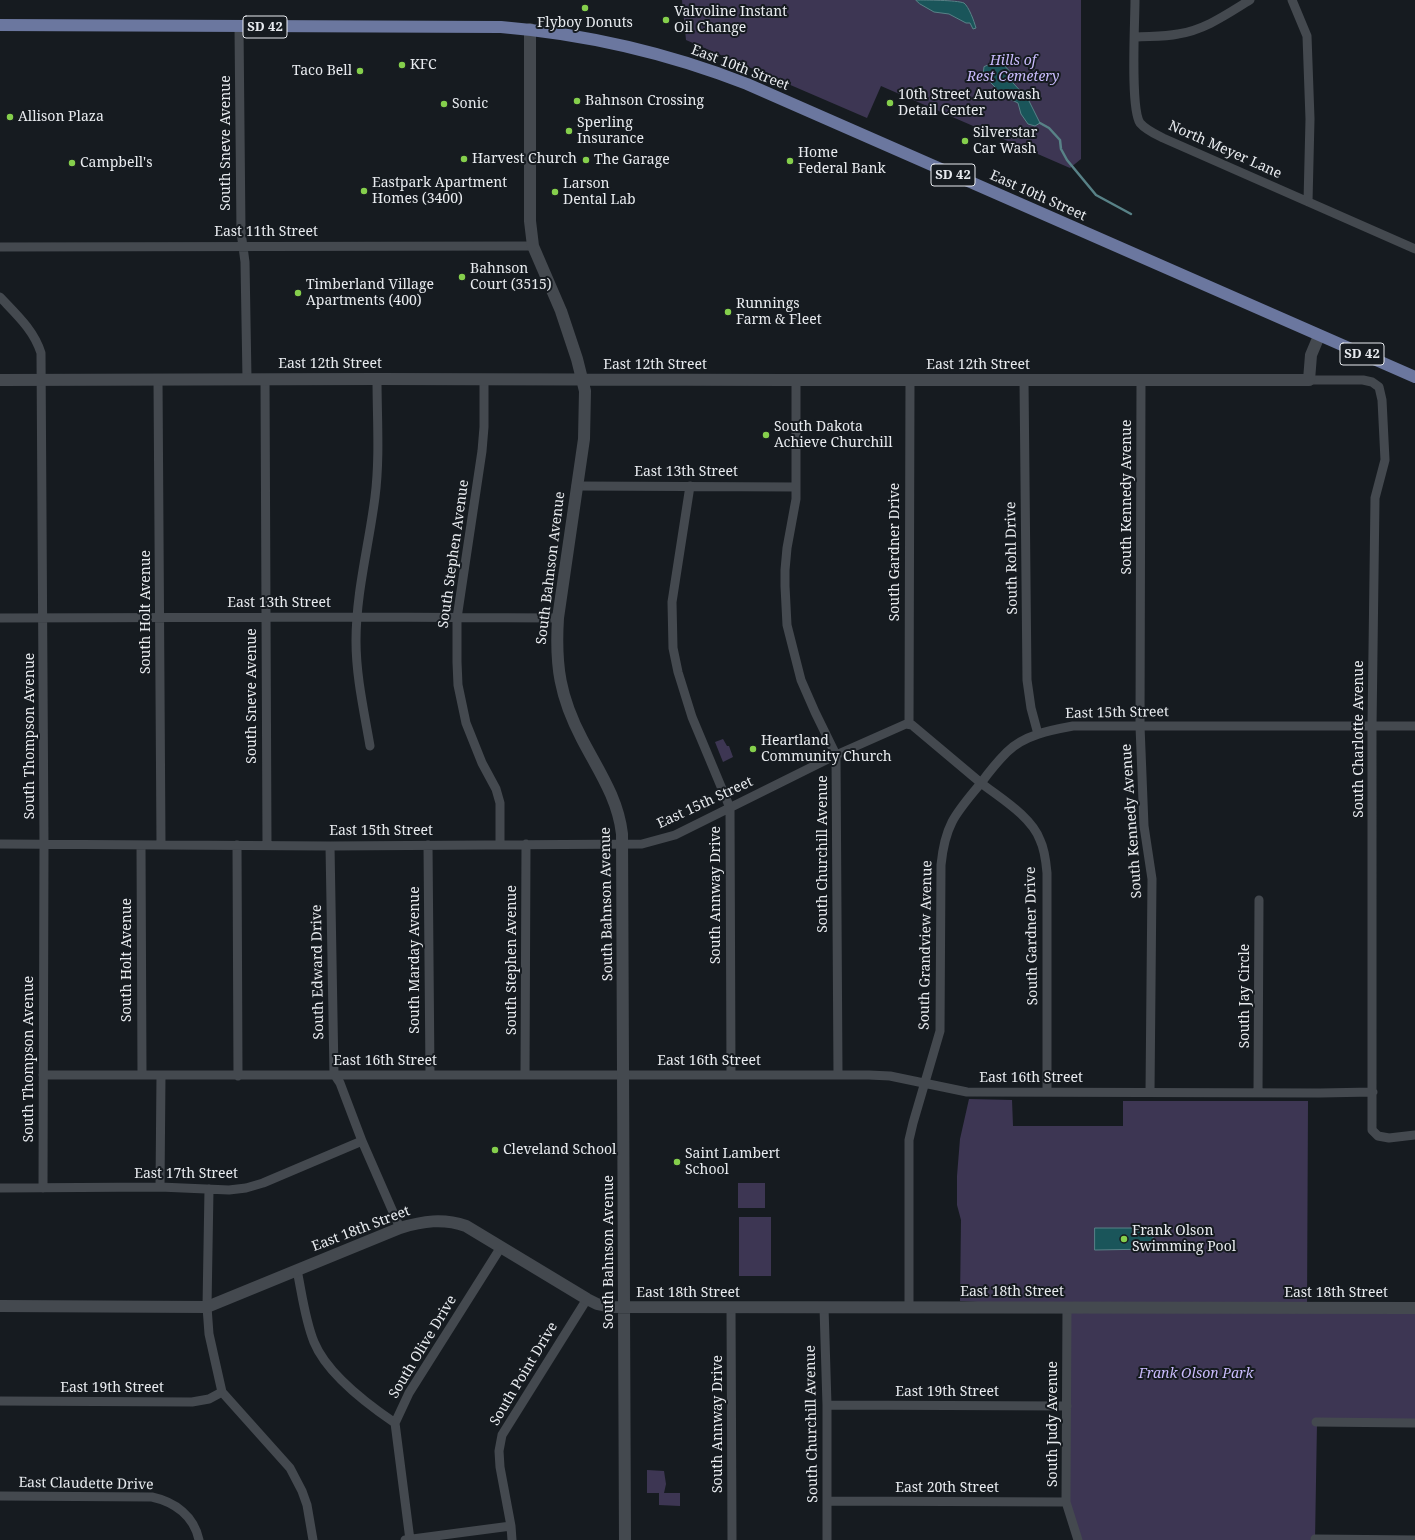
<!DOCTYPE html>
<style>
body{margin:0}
canvas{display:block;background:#161b20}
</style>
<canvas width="1415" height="1540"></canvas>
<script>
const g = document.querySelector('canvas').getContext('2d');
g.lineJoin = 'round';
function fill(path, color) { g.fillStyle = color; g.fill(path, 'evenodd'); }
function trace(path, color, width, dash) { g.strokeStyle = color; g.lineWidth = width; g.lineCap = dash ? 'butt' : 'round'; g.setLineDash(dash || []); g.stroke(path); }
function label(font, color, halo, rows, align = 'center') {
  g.font = font + ' "Noto Serif",serif'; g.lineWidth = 4; g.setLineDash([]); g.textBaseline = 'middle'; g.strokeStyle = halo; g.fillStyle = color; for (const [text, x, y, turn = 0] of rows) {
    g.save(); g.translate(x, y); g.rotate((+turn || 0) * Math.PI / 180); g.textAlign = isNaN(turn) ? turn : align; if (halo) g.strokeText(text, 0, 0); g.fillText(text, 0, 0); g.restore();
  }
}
fill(new Path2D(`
 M682,0H1081V159L1070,168L881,86L867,118L686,40Z
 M723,739L727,746H729L733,757L723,762L715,742Z
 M969,1099L1012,1100L1013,1126H1123V1101H1308L1307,1307L1415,1308V1423L1317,1422L1315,1540H1078L1066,1502L1067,1307L960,1301L961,1220L957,1205V1176L960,1139Z
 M738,1183H765V1208H738Z
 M739,1217H771V1276H739Z
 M647,1470L664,1471L666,1484L664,1493H680V1506L659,1505V1493H647Z`), '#3d3653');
const water = new Path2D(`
 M916,0C926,0 956,0 964,3C969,7 974,21 976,28L973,29L970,23H966L949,14L934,12L920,4Z
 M996,62L1003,64L1013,75V83L1028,99L1040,123L1035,126L1028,124L1021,114L1018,103L1004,96L983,75L984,67Z
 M1095,1228H1153V1249L1095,1250Z`);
fill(water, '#1a555a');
trace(water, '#588287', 1);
trace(new Path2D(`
 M1040,123L1049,128L1060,140L1061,149L1067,160L1096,195L1131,214`), '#588287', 2.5);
trace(new Path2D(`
 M1135,0C1135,23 1130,108 1140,123C1146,130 1155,134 1163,138L1415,249
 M1292,0L1307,36L1310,119L1308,202
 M239,27L241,232L245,262L247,379
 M1135,37C1149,36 1164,37 1178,34C1205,30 1227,14 1250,0
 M0,247L533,246
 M0,297C16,314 34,330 41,353L44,845L43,1188
 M158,379L161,844
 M265,379L267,845
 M484,379V427L482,451L457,618V662L458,685L466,723L482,763L496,789L500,803V845
 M796,380V499L787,548L785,570V586L787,625L801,680L815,712L836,755L838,1075
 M1024,380L1027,680L1031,708L1038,734
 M1141,380L1140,726L1144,826L1152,879L1150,1092
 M1309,380H1363L1372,382L1379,387L1382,400L1385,460L1375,498L1372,727V1130L1378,1136L1389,1138L1415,1135
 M576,486L796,487
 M690,486L672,602L673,648L678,672L692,717L730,808L731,1075
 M0,618L357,617L558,618
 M909,724L910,380
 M370,746C364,711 356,676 356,641C356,592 369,545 375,497C380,458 377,418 377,379
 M0,844L330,846L642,844L675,835L836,755L906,724L912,725L981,783C989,772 998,761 1007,752C1024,735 1051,730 1073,726H1415
 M141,845L142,1075
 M237,845L238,1076
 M428,845L430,1075
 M330,846L334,1074L340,1083L362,1141L400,1228
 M43,1075H869L890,1076L967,1092L1320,1093L1373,1092
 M525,1075L526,844
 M1258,1093L1259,900
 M160,1187L161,1075
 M0,1188L160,1187L229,1190L246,1188L263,1183L362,1141
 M209,1189L207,1307L209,1334L222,1392L290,1468L302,1491L307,1505L313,1540
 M297,1270C302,1294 305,1320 314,1342C327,1374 367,1404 395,1423
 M731,1307L732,1540
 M824,1307L827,1405V1540
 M909,1307V1140L913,1123L940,1031L941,865C945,824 956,813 981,783C1000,798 1031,816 1040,840C1045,850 1046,862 1047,873V1092
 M1067,1307L1066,1502L1078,1540
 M0,1401L192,1402L209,1399L222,1392
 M827,1405L1067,1406
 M1316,1422L1415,1423
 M0,1496L152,1497C175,1502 194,1516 199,1540
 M827,1501L1066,1502
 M1315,1539L1415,1540
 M405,1540L511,1526
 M410,1540L395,1423L409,1393L501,1247
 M512,1540L511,1526L500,1467L499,1451L502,1435L587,1299`), '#44494f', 9);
trace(new Path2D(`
 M530,29V221L533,246L561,311L577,359L585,391L584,439L558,618C555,666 560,697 582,739C598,770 618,798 622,834L625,1540
 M0,380L377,379L786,380H1309L1311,355L1319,336
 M0,1306L207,1307L400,1228C423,1221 443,1218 466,1226L587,1299L597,1304L611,1307L1415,1308`), '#44494f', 12);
trace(new Path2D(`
 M0,25L501,27C586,34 668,53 747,84L1415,377`), '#6b779f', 12);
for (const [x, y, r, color] of [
 [585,8,4,"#85cf4c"],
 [666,20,4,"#85cf4c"],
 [402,65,4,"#85cf4c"],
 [360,71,4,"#85cf4c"],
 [577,101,4,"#85cf4c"],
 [890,103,4,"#85cf4c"],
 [444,104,4,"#85cf4c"],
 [10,117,4,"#85cf4c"],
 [569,131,4,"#85cf4c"],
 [965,141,4,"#85cf4c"],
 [464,159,4,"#85cf4c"],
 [586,160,4,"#85cf4c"],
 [790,161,4,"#85cf4c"],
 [72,163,4,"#85cf4c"],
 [364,191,4,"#85cf4c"],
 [555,192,4,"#85cf4c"],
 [462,277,4,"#85cf4c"],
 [298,293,4,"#85cf4c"],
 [728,312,4,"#85cf4c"],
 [766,435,4,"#85cf4c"],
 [753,749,4,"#85cf4c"],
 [495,1150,4,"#85cf4c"],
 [677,1162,4,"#85cf4c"],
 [1124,1239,4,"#85cf4c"]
]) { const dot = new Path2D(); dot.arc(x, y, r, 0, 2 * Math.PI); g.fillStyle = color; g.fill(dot); trace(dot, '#161b20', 1.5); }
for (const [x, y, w] of [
 [265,27,44],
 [953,175,44],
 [1362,354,44]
]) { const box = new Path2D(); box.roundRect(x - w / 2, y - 11, w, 22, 3); g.fillStyle = '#161b20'; g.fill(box); trace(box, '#e8ebef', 1); }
label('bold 13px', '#e8ebef', null, [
 ["SD 42",265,27],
 ["SD 42",953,175],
 ["SD 42",1362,354]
]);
label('14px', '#e8ebef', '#161b20', [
 ["Valvoline Instant",674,12],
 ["Oil Change",674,28],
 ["Flyboy Donuts",585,23,"center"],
 ["KFC",410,65],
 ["Taco Bell",352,71,"right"],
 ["10th Street Autowash",898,95],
 ["Detail Center",898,111],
 ["Bahnson Crossing",585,101],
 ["Sonic",452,104],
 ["Allison Plaza",18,117],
 ["Sperling",577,123],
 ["Insurance",577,139],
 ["Silverstar",973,133],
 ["Car Wash",973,149],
 ["Home",798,153],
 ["Federal Bank",798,169],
 ["Harvest Church",472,159],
 ["The Garage",594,160],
 ["Campbell's",80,163],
 ["Eastpark Apartment",372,183],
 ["Homes (3400)",372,199],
 ["Larson",563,184],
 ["Dental Lab",563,200],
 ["Bahnson",470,269],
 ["Court (3515)",470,285],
 ["Timberland Village",306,285],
 ["Apartments (400)",306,301],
 ["Runnings",736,304],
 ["Farm & Fleet",736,320],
 ["South Dakota",774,427],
 ["Achieve Churchill",774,443],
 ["Heartland",761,741],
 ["Community Church",761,757],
 ["Cleveland School",503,1150],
 ["Saint Lambert",685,1154],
 ["School",685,1170],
 ["Frank Olson",1132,1231],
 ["Swimming Pool",1132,1247]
], 'left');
label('italic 14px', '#c9bbfc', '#161b20', [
 ["Hills of",1013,61],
 ["Rest Cemetery",1013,77],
 ["Frank Olson Park",1196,1374]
]);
label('14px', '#e8ebef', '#161b20', [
 ["East 10th Street",740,68,21],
 ["South Sneve Avenue",226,143,-90],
 ["North Meyer Lane",1225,150,24],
 ["East 10th Street",1038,196,24],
 ["East 11th Street",266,232],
 ["East 12th Street",330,364],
 ["East 12th Street",655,365],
 ["East 12th Street",978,365],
 ["East 13th Street",686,472],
 ["South Kennedy Avenue",1127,497,-90],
 ["South Gardner Drive",895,552,-90],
 ["South Stephen Avenue",454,554,-82],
 ["South Rohl Drive",1012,558,-91],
 ["South Bahnson Avenue",551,568,-83],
 ["East 13th Street",279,603],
 ["South Holt Avenue",146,612,-90],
 ["South Sneve Avenue",252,696,-90],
 ["East 15th Street",1117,713,-1],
 ["South Thompson Avenue",30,736,-90],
 ["South Charlotte Avenue",1359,739,-90],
 ["East 15th Street",705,803,-25],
 ["South Kennedy Avenue",1132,821,-94],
 ["East 15th Street",381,831],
 ["South Churchill Avenue",823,854,-90],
 ["South Annway Drive",716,895,-90],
 ["South Bahnson Avenue",607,904,-91],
 ["South Gardner Drive",1032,936,-91],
 ["South Grandview Avenue",926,945,-89],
 ["South Holt Avenue",127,960,-90],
 ["South Marday Avenue",415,960,-90],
 ["South Stephen Avenue",512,960,-90],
 ["South Edward Drive",318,972,-91],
 ["South Jay Circle",1245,996,-90],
 ["South Thompson Avenue",29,1059,-90],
 ["East 16th Street",385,1061],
 ["East 16th Street",709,1061],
 ["East 16th Street",1031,1078],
 ["East 17th Street",186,1174],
 ["East 18th Street",361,1229,-21],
 ["South Bahnson Avenue",609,1252,-90],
 ["East 18th Street",1012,1292],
 ["East 18th Street",688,1293],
 ["East 18th Street",1336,1293],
 ["South Olive Drive",423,1347,-59],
 ["South Point Drive",524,1374,-59],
 ["East 19th Street",112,1388],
 ["East 19th Street",947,1392],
 ["South Annway Drive",718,1424,-90],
 ["South Churchill Avenue",812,1424,-91],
 ["South Judy Avenue",1053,1424,-90],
 ["East Claudette Drive",86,1484,1],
 ["East 20th Street",947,1488]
]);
</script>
